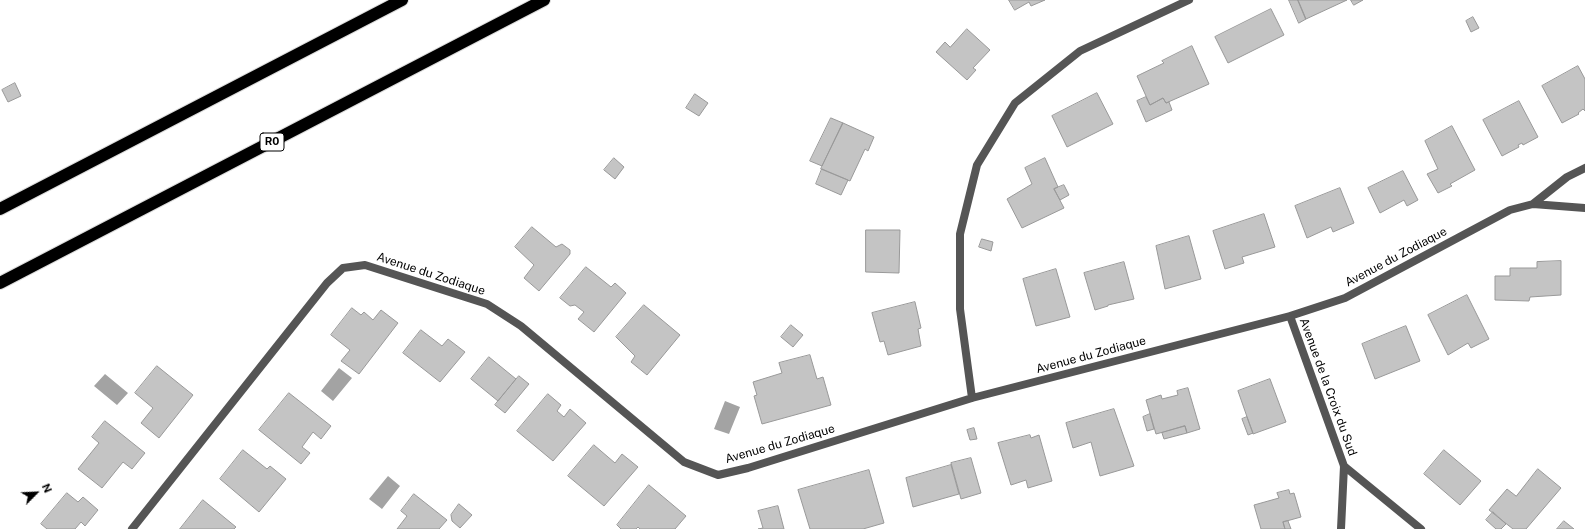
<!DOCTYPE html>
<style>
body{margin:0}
#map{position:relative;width:1585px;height:529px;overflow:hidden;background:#fff;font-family:"Public Sans",sans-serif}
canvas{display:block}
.north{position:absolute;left:16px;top:473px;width:40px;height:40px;-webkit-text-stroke:3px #fff;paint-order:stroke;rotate:66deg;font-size:11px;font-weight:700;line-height:16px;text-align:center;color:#000}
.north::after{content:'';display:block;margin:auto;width:14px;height:18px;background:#000;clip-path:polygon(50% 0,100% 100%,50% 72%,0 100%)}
</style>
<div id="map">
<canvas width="1585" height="529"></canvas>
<div class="north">N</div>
</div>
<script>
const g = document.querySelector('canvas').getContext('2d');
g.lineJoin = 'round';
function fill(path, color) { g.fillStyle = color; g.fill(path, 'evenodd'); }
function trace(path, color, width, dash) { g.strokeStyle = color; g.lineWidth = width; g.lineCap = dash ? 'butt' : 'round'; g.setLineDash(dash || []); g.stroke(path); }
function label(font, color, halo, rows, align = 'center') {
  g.font = font + ' "Public Sans",sans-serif'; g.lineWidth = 3; g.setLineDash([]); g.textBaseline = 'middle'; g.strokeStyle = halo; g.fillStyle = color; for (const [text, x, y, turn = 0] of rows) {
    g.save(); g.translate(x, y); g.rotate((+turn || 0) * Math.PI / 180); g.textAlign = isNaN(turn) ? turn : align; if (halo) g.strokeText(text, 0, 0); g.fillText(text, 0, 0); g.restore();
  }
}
fill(new Path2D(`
 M339,368L352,378L333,401L321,391Z
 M105,374L128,393L117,405L94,386Z
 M725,401L740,407L729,434L714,429Z
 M388,476L400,486L382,509L369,499Z`), '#a3a3a3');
const building = new Path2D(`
 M1009,0H1045L1031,6L1029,2L1015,10Z
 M1289,0H1298L1306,19L1299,23Z
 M1298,0H1347L1306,19Z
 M1351,0H1363L1354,5Z
 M1271,9L1284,35L1228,63L1215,37Z
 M1473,17L1479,28L1471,32L1466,21Z
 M967,29L990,50L973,68L976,70L967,80L936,52L945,42L950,47Z
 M1192,46L1209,84L1166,103L1163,98L1150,105L1137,76L1164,63L1162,61Z
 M1578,66L1585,79V111L1583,109L1578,113L1579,114L1562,123L1542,86Z
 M15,83L21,96L8,102L2,90Z
 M1097,93L1113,124L1067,147L1052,116Z
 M695,94L708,103L699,116L686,108Z
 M1146,97L1150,105L1163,98L1166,103L1169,102L1172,110L1146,122L1137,101Z
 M1519,101L1538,137L1523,145L1522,143L1518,145L1519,147L1502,156L1483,120Z
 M831,118L843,123L822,166L810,161Z
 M843,123L874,137L868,151L865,149L850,181L821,169Z
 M1452,126L1475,170L1450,184L1452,186L1438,193L1427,174L1438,169L1425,141Z
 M614,158L624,167L615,179L604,170Z
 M1045,158L1058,187L1054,189L1064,208L1022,228L1007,199L1032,184L1025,168Z
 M822,169L848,180L841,195L816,184Z
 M1403,171L1418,200L1407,206L1404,200L1380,213L1368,188Z
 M1064,185L1069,195L1060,200L1054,189Z
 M1340,188L1354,223L1333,232L1331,227L1307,238L1295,206Z
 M1264,214L1275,247L1242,257L1244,263L1225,269L1213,231Z
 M532,227L556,247L562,244L570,250V254L539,291L524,278L534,265L515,247Z
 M866,230H900L899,273L866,272Z
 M1189,236L1201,279L1165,289L1156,246Z
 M982,239L993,242L991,251L979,247Z
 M1561,261V295L1530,297L1529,301L1495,300V276H1510V268H1537V262Z
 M1124,262L1134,299L1108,305V306L1095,310L1084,273Z
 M586,267L611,287L615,283L626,293L594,332L578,319L584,312L575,305L570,306L560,298Z
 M1056,269L1070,317L1036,326L1023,279Z
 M1467,295L1489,339L1471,348L1468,343L1448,355L1428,315Z
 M915,302L921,328L918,329L921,346L888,355L884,341L880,342L872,313Z
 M644,305L680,335L647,375L631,362L635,356L616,337Z
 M352,308L361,315L364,312L373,320L381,310L398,323L359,374L341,361L350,350L331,335Z
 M791,325L803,335L793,347L781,337Z
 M1406,326L1420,361L1375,379L1362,344Z
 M421,330L442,346L448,339L465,352L440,382L403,353Z
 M810,355L817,379L823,377L831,405L762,424L754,396L757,395L753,382L782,373L779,363Z
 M489,357L516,379L498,401L471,379Z
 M157,366L193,395L159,438L141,423L153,408L135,393Z
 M519,376L529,384L505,413L495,405Z
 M1270,379L1286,422L1253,434L1238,391Z
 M1188,388L1200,429L1187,433L1185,426L1156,434L1146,400L1161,395L1162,399L1178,395L1177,391Z
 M289,393L331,426L321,439L313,432L302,447L310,453L301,464L259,430Z
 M548,394L561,405L557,411L564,417L570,409L586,423L553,461L517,431Z
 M1114,409L1134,466L1100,476L1091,442L1073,448L1066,423Z
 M1150,414L1154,429L1147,431L1143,417Z
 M1247,417L1253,433L1248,435L1242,419Z
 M105,421L145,453L132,469L123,462L102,488L78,469L99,443L92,437Z
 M1185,426L1187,433L1164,439L1162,433Z
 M974,428L977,439L970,440L967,430Z
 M1030,435L1031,438L1039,435L1052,481L1028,488L1026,480L1011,485L998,443Z
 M594,445L615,463L622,454L638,467L604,506L568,476Z
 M243,450L267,469L270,466L286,479L259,512L220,479Z
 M1444,450L1481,481L1460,505L1424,474Z
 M971,458L981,493L961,499L951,463Z
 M951,465L959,494L913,507L906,478Z
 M1538,469L1561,488L1526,529H1513L1489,510L1507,489L1516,496Z
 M869,470L884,523L863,529H810L798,490Z
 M649,485L686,516L675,529H640L638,527L636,529H621L617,525Z
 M1289,490L1290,494L1294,493L1301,517L1283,522L1285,529H1261L1254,505L1279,498L1277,493Z
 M67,493L78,502L83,497L98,510L85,526L81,522L75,529H47L41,524Z
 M414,494L447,520L439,529H397L407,516L401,511Z
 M203,500L236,527L234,529H180Z
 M459,504L472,515L460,528L452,521L451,515Z
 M778,506L784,529H758L763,528L758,511Z
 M1493,512L1506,524L1501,529H1496L1486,520Z
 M1288,521L1291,529H1285L1283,522Z
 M1564,521L1574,529H1557Z`);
fill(building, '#c4c4c4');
trace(building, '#999', 1);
const highway = new Path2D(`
 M0,209L402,0
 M0,283L544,0`);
trace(highway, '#dbdbdb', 14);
trace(new Path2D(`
 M1533,204L1567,177L1585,168
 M1290,316L1344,466L1341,529
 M972,398L960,309V234L977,165L1015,103L1080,51L1189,0
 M1344,466L1421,529
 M132,529L327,283L343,268L365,265L487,304L521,326L684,462L718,475L748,468L972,398L1290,316L1345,298L1510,210L1533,204L1585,208`), '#555', 8);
trace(highway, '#000', 12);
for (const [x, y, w] of [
 [272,142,24]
]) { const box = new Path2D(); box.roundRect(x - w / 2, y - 9, w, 18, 3); g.fillStyle = '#fff'; g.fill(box); trace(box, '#000', 1); }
label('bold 11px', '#000', null, [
 ["R0",272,142]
]);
label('12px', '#000', '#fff', [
 ["Avenue du Zodiaque",1396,257,-28],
 ["Avenue du Zodiaque",431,274,18],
 ["Avenue du Zodiaque",1091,355,-15],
 ["Avenue de la Croix du Sud",1328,387,70],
 ["Avenue du Zodiaque",780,444,-16]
]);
</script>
